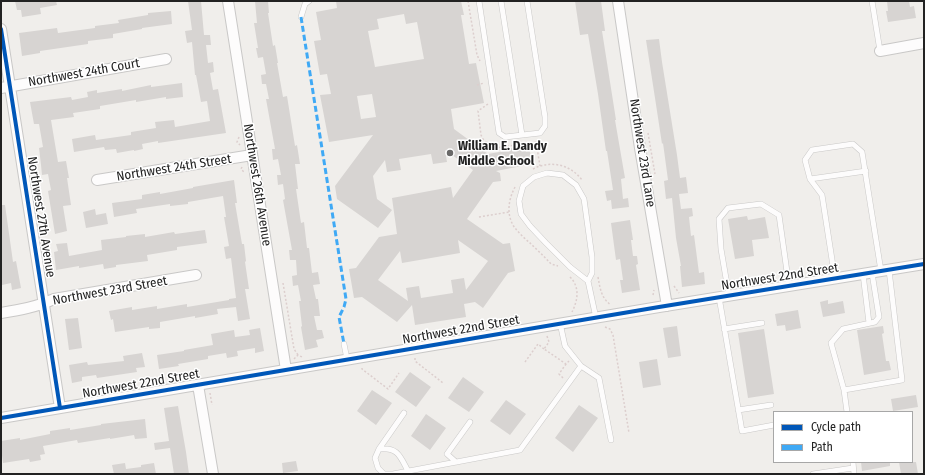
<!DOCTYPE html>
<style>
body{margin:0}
#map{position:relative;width:925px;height:475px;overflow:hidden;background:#f0eeeb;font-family:"Fira Sans Condensed",sans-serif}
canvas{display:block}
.frame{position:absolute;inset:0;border:2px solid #222;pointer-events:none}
.legend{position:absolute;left:773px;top:411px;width:140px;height:52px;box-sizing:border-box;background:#fff;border:1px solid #a7a7a7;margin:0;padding:5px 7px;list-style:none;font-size:12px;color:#222}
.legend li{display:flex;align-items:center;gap:8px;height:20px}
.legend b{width:20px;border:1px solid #a7a7a7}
</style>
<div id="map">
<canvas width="925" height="475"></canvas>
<div class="frame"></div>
<ul class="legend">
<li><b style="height:5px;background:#0057b8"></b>Cycle path</li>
<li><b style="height:5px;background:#3fa9f5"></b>Path</li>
</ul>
</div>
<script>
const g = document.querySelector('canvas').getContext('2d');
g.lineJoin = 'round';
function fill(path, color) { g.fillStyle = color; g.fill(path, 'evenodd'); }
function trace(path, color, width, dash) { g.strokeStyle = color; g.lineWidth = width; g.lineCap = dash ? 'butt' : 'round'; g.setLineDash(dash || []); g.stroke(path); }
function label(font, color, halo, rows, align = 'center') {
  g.font = font + ' "Fira Sans Condensed",sans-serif'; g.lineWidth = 3; g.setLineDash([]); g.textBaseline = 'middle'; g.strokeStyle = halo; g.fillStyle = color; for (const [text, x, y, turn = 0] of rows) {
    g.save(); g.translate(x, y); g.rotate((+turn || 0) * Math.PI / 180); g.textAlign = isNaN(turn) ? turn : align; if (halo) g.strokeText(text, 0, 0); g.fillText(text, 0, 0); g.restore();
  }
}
fill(new Path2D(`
 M15,1H56L57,5L40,8L41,14L22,17L21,10H17Z
 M188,1H201L204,35H210L211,45H206L208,63L213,62L214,72L210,73L213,90L218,89L226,133L158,143V141L142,144L143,149L134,151V150L117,153L116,149L105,150L104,147L74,152L72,139L95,135L96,140L131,135V132L156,128L155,122L174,120L175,127L210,121L207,101L201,102L196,75H195L192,42L187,43L185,31L192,30Z
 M255,1H268L269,13H268L273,46L275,45L278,63H277L283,97L287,96L295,146L297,145L300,164H295L298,189H296L301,223L304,222L307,248H309L312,273L318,272L320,284L313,285L316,299H318L320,316H314L317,330H322L324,338L316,340L318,347L305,350L301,327L302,326L299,301H301L298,285L293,286L292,276L297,275L296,260H290L289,250H292L283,200L285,199L283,184L278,185L277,175H281L278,159L273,160L272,149H275L266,99H269L266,84H262L261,75L266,74L263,57L258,58L256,48H258L254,23H257Z
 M336,1H461L464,15H461L469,64L476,63L484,103L451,109L454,129L488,154L505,151L504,149L529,146L532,164L496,171L500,173L501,181L493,182L467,219L503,244L510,243L515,271L508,273L483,308L475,302L464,304L466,317L415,325L412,305L397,322L362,297L354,298L349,269L356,268L379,237L397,234L392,198L451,187L453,198L473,170L445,150L447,162L433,164L431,154L399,159L401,170L387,172L385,160L373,176L377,199L392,210L378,228L337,199L335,186L373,135L329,142L320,95L331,94L327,74L320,75L314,41L321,40L316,12L337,8ZM404,14L406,24L417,22L424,59L375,67L368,31L379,29L377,19ZM372,94L376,117L361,119L357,96ZM458,240L488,261L466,290L464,278L451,280L453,293L421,298L419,286L406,288L408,301L378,280L400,251L402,263L460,253Z
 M575,1H601L605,31H602L616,120H615L625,178L621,179L623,199L628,198L629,207L612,209L611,200L607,201L605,191L613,190L607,151H606L598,94L588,34L580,35Z
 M887,1H909L910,7L914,6L916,18L888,22L886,11H888Z
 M171,11L172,24L142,28V29L113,34V38L88,41V44L40,51V53L22,56L19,33L57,28L58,33L95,28V26L119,23L118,20L148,15V13Z
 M659,39L662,62L677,155L680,178L686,177L688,193L679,194L681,209L692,208L693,216L689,217L691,236L694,235L699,273L704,272L705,284L682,287L680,266H681L676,238L672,198L666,199L664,181L668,180L663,143L662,144L655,98L646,40Z
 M182,83L183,97L166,99V97L136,102V100L100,106V109L73,113L74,117L51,120L58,162L66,161L69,178H67L71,205L63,206L67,231L55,234L48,191L51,190L48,174L42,175L41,165L39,148L43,147L39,124H34L30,102L71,97L72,100L88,97L87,92L97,90V93L122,89V91L151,85V87Z
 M234,180L237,203H235L242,244H244L246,261L245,262L249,289H245L250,319L238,321L236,307L217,309L218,314L195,318V316L160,322V328L149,329V327L115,332L113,319L111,320L109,311L132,307V310L157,306V309L187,304V307L229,300V299L236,298L231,258L226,259L224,247L229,246L224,217H226L223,196L188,202V204L170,206V204L136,209L137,213L114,217L112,203L142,199V195L160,192V194L193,188V187Z
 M1,205H5L13,262L16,261L21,288L12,290L11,283L2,285L1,278Z
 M95,209L96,215L106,213L108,224L86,228L83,212Z
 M747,216L748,220L765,217L769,238L752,240L754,256L735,259L728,219Z
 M630,220L633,240H631L633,256H637L638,264L636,265L640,290L622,293L620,280H623L620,259L616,260L611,223Z
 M205,230L207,243L177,247V250L147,255L148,261L116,265V267L104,269L103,264L79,268V266L56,270L54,252L58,251L56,244L67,243L69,256L102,250L101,240L126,237V236L145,234V237L174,232L175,234Z
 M828,300V304L843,301L845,313L823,317L820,302Z
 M798,310L801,328L786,331L785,325L777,326L775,314Z
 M78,318L82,348L69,350L65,319Z
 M677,326L681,356L668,358L663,328Z
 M883,326L884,333L882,334L886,361H889L891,370L864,375L857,330Z
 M260,328L264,351L255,353V348L237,351L238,356L227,358L226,353L208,356V359L178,364L179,366L159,369L157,355L184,351V350L213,345L211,334L234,330L235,337L250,335L249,330Z
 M764,329L774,394L748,398L738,333Z
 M142,353L145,367L136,368L137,372L97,378L96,375L82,377V381L72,383L69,365L87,362L88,365L124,361L123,356Z
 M657,359L661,385L643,388L639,362Z
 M410,372L431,387L416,407L395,392Z
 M463,377L484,392L469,412L448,398Z
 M372,390L392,403L376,425L357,411Z
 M916,395L918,407L893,411L891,399Z
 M506,400L526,414L510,435L490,421Z
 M579,405L598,418L573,452L555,438Z
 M178,406L186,452L189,474H174L170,448L155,450L154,443L169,441L164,408Z
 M426,414L446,428L430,450L411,436Z
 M145,419L147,438L135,439L134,435L110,439V438L78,443L77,440L43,446L45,454L40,455L41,460L30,462L29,459L3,463L1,448V441L20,438V440L50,434V431L70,428V430L101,425V424Z
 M296,461L298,471L283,473L282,463Z
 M861,462H890V466L862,471Z
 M899,462H916L918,474H901Z
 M125,463L126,469L141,467V465L154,463L156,474H114L112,465Z`), '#d7d4d2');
const service = new Path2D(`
 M479,1L499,133L505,137L540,133L545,126V117L527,1
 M501,1L522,135
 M872,1L880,51
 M301,17L305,4L309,1
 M810,179L866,171
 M863,274L869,323
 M835,279L822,195L810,179L805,160L812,150L853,144L862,152L881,271
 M588,281L570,267L546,243L530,226L521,214L519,201L523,186L534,177L547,173L563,175L576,185L584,199L592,257V273L588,281L596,318
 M729,296L721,249L719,219L728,208L761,204L779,215L789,286
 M719,297L742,431L774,425
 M560,323L565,346L581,366L599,378L611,440
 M724,329L762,323
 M344,344L347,359
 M844,390L902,380L889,270
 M738,410L771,405
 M847,412L844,390L831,343L843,329L875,322L879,317L872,273
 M379,449L404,413
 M456,462L447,454L470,422
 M853,462L854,474
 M408,471C400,456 398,447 379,449L375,458L378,468L384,474H393L520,450L581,366
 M813,474L853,468`);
const minor = new Path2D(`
 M228,1L286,370
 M618,1L640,148L667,306
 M1,29L60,408
 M880,51L924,43
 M1,88L166,59
 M97,180L252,155
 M1,313C19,310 37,307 54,299L196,275
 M198,385L213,474
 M1,418L659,307L924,264`);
trace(service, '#c9c8c7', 6);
trace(minor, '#c9c8c7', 12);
trace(new Path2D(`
 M468,1L477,55L480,61
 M477,85L484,83
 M488,104L478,111L481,135L483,139L489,145L496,148L536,142L540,166
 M648,133L655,174
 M239,137L237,142L240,145
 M242,167L241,169L245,173
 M533,169C550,160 570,164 582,180
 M515,187C508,200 506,216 515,228C519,233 524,238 529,242C536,249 544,256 551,264L558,266
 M479,217L509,212
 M570,277C580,287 578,300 572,312
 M598,277C600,288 601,298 611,305
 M283,283L294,349L298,355
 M674,286L679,293
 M653,295L654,290
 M605,327L610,329L613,335L629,433
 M547,336L549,342L544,349L566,364L569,361
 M415,358V361L443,383
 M294,359L298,355L302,357
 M525,362L538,344L544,349
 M362,368V369L388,389L399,373
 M563,378L559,374L566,364
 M210,393L212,405`), '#dccecd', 1.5, [2, 2]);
trace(service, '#fdfcfc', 5);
trace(minor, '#fdfcfc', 10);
trace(new Path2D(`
 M301,17L346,299L344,307L339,317L344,344`), '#3fa9f5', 3, [6, 3]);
trace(new Path2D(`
 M1,29L60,408
 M1,418L659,307L924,264`), '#0057b8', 4);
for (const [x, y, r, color] of [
 [450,153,4,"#6a6968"]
]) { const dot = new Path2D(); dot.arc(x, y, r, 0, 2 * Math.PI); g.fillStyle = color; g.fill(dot); trace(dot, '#fff', 1.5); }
label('13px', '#222', '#fff', [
 ["Northwest 24th Court",84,73,-10],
 ["Northwest 23rd Lane",642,153,81],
 ["Northwest 24th Street",174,168,-9],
 ["Northwest 26th Avenue",257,185,81],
 ["Northwest 27th Avenue",41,217,81],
 ["Northwest 22nd Street",780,277,-9],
 ["Northwest 23rd Street",110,291,-10],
 ["Northwest 22nd Street",461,330,-10],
 ["Northwest 22nd Street",141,384,-10]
]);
label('bold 13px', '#222', '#fff', [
 ["William E. Dandy",458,146],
 ["Middle School",458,161]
], 'left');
</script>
